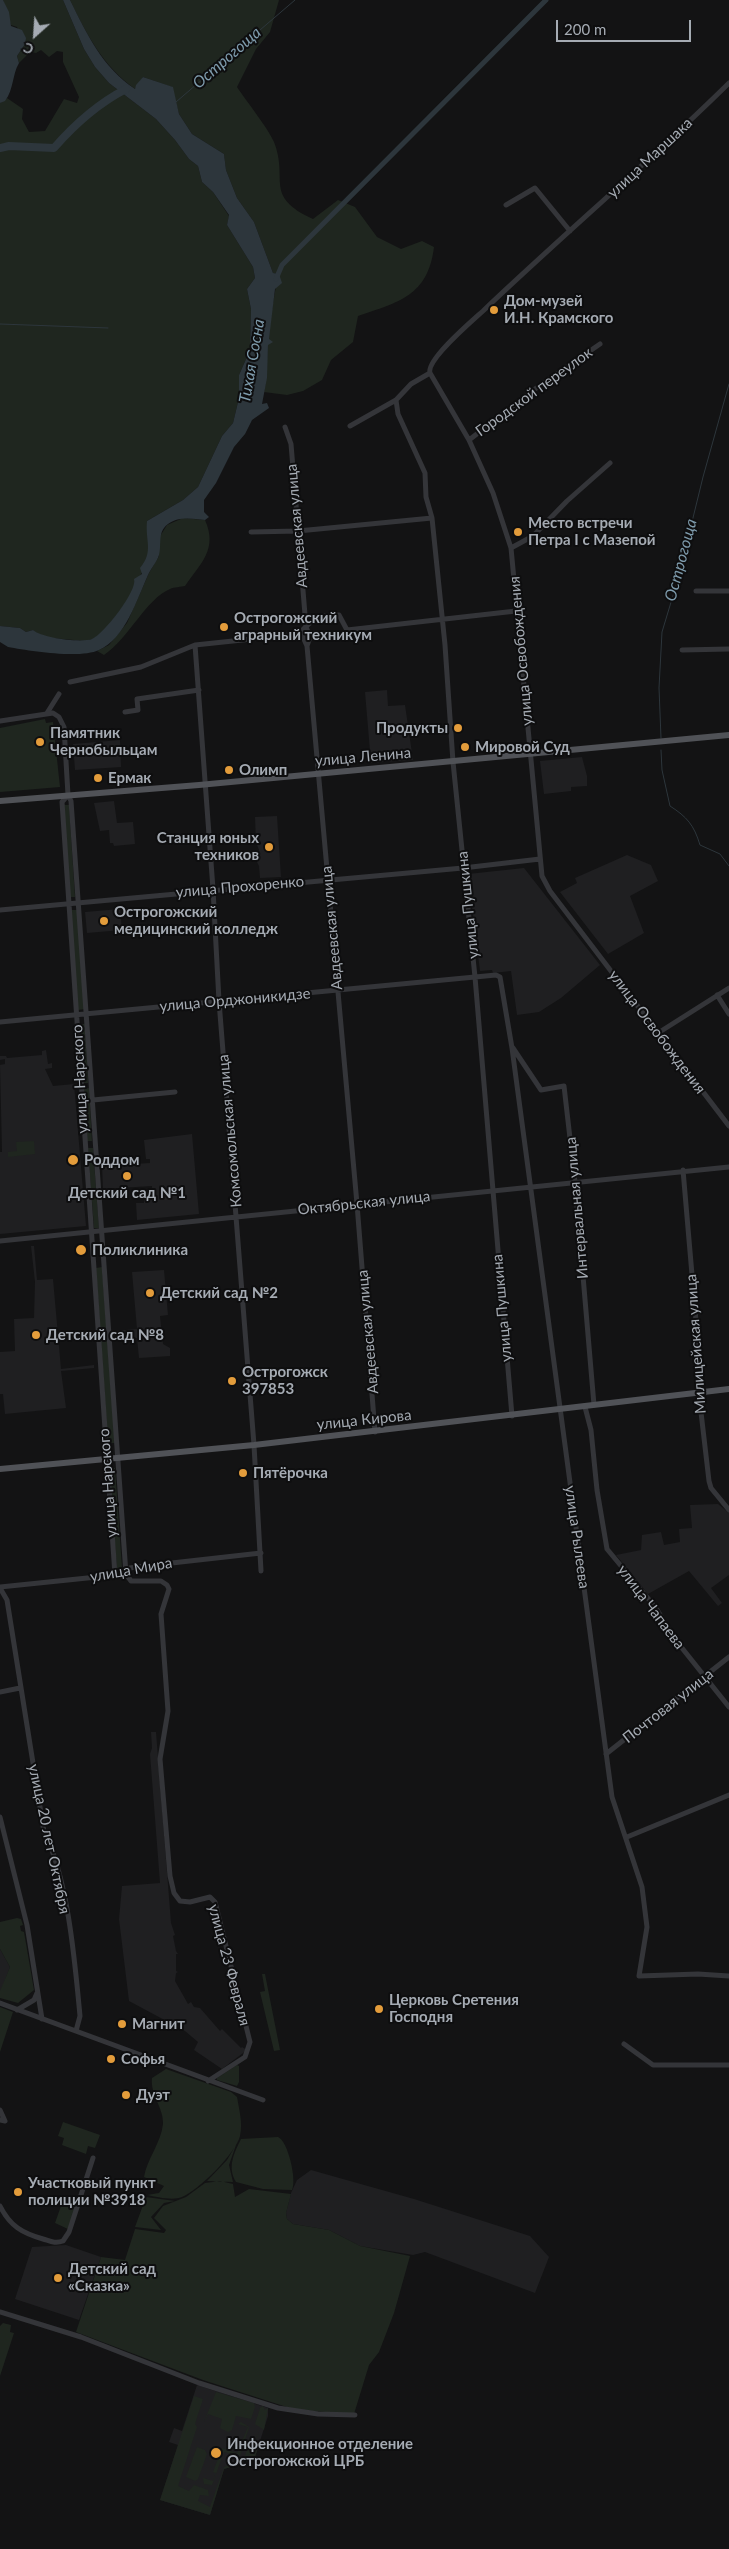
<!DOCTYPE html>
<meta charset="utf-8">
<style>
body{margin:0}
#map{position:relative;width:729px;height:2549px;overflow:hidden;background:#131314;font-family:Lato,sans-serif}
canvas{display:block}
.north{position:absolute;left:10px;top:10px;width:50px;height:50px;-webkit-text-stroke:4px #0e0e0f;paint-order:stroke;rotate:206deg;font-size:14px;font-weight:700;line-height:20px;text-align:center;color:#a5abb3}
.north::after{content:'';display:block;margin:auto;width:18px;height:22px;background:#a5abb3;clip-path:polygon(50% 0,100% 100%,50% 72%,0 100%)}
.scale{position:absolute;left:556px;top:20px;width:135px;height:22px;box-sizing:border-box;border:2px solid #a5abb3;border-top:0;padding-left:6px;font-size:15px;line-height:18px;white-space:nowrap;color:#a5abb3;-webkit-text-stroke:4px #0e0e0f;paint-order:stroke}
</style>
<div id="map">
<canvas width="729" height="2549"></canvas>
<div class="north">С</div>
<div class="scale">200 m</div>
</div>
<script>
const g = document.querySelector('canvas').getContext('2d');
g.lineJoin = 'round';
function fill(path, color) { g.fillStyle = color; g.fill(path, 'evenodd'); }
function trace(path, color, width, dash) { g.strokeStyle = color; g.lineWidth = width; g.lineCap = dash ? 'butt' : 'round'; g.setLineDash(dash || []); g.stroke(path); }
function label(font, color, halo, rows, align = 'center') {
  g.font = font + ' Lato,sans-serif'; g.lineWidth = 4; g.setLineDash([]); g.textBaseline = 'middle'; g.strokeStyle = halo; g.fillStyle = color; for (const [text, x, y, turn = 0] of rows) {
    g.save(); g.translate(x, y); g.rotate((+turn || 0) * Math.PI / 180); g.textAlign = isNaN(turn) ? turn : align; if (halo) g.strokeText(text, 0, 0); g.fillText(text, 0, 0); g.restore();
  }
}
fill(new Path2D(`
 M387,690L388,706L405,705L413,760L371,763L365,692Z
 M120,740L121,767L75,770L73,744Z
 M582,757L587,776V786L571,787V791L544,794L540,761Z
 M114,801L117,823L133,822L135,844L114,846L113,843H110L109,830L100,831L94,803Z
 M277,816L281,877L260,878L259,866L255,858L259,850L256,842L255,817Z
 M627,855L651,865L658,881L630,896L644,933L608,954L560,892L577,883L575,878Z
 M524,868L600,965L561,998L539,1012L517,1015L511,971L493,973L492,970L480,971L468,874Z
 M120,909L122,930L87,933L85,912Z
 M46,1050L48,1064L52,1063V1068L45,1069L53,1086L74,1084L86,1226L0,1234V1152H2L0,1065L5,1064V1059L0,1060V1056H6L7,1058L42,1055V1051Z
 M192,1134L199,1214L137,1220L136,1203H144V1195L152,1194V1186L103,1189L102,1166L150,1163V1159H146L144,1140Z
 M31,1246H34L37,1280L53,1279L61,1369L94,1365V1368L61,1371L66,1408L5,1414L3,1394H0V1352L15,1351L14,1319L34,1318L35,1282Z
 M164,1270L168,1315L160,1316L163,1344L170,1348V1356L139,1358L137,1338L115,1340L114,1331L137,1329L132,1272Z
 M718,1504L729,1513V1575L711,1588L722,1603L718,1606L689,1571L648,1594L616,1555L641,1550L642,1535L661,1532L664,1545L680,1542L679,1529L692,1528L690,1505Z
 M151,1732H156L171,1923L175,1935L173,1936L176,1951L178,1954H176V1971L178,1972L176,1973L175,1981L188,2004L191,2002L194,2007L200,2008L220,2031L222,2029L241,2048L242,2047L247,2050L222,2069L194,2050L198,2042L185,2031L129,2001L119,1919L122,1886L160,1883L150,1754L152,1748Z
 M0,1949L10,1967L1,1991H0Z
 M311,2170L414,2199L530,2236L549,2257L535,2293L425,2252L413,2255L360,2246L329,2230L293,2224L287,2219L286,2213L291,2193L297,2180Z
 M66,2245L101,2257L79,2320L15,2299L32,2247Z
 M197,2385L268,2408V2416L254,2460L224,2469L210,2515L160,2500L178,2445L169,2442L174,2428L182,2431Z`), '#1f1f21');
fill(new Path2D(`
 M3,0H63L84,49L95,67L109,83L156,119L175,140L189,159L198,166L202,182L213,192L229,216L227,225L253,267L255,278L247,289L251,309L250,350L239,375V398L233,423L222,436L198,487L183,500L147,521C148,535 150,548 147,560C145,572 134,581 133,593L104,632L93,639L85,641L51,638L40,636L33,630L26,632L20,628L0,626V103L7,98L23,109L22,119L29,132L45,131L64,99L77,103L79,97L63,62V52L57,51L49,57L41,50L36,53L30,52L19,63L17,56L25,44L17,27L11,25Z
 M70,0H279L270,32L256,49L237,87C247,102 268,128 274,142C289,180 263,196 313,219L338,200L355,207L377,237L401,249L422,241L434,247C428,296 399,302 358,316L353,342L331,360L322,380L303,391L287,395L264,392C268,376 266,361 268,345C270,321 273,298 279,274L273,273L254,222L237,198L226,170L224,154L192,134L179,114L172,87L143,77L135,89C103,66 87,35 70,0Z
 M183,518L205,520C218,549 201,563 185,586C181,587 174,587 170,589C146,599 129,638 104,655L97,651L109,645L127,623L149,573L159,556V538L167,525Z
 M45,719L46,723L53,722L60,787L0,792V728Z
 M64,805H69L75,897H70Z
 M70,910H77L85,1009L78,1010Z
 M80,1024H85L88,1083H83Z
 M89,1088L92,1141H87L84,1089Z
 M34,1141L35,1154L8,1157V1152L17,1151L16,1142Z
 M88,1148H93L99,1228H94Z
 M102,1267L115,1443H108L96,1268Z
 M115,1468L122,1568H117L109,1469Z
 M17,1918L21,1919L23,1925L20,1926L21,1931L24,1932L34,1990L18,2003L0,1998V1991L10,1967L0,1949V1922Z
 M262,1974H265L280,2050L274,2051L260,1992L265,1991Z
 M0,2007L13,2012L0,2052Z
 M237,2065L239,2066V2082L237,2086L217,2080V2078Z
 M166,2069L231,2092L237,2097C239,2109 243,2123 240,2136C236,2153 198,2191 182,2197C173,2201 157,2197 147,2195L159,2193L164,2186L144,2177C147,2159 161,2143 163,2124C164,2108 150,2095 152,2078Z
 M63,2122L100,2135L95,2148L88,2146L86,2154L62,2145L64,2138L58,2136Z
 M278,2137C288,2141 297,2180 292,2190L263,2189L236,2182C227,2167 234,2153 241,2139Z
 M236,2145L229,2165L233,2182L207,2181L227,2160Z
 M220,2181L233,2184L235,2197L249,2189L291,2194L286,2213L287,2219L293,2224L329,2230L360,2246L410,2256L394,2313L379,2352L369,2365L354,2414L296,2410L203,2380L76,2332L101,2257L125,2260L135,2229L164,2233L166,2230L154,2218L163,2206L186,2197L205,2183Z
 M53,2196L65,2201L64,2204L76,2208L68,2229L55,2223L61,2206L51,2202Z
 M146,2197L175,2201L164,2203L151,2217L161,2230L135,2227Z
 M3,2323L11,2325L10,2332L14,2333L0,2376V2326Z
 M216,2392L254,2403L255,2407L251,2419L236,2416L232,2430L228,2432L220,2428L222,2419L208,2414L204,2422Z
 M194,2396L203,2399L195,2424L197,2427L178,2486L189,2491L194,2485L208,2490L209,2496L200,2495L198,2501L210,2507L224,2467L244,2458L249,2444L254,2443L259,2432L255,2443L259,2445L254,2460L224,2469L210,2515L160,2500Z
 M263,2406L265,2410L268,2408L264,2430L255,2424L260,2408Z
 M241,2422L249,2427L240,2456L224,2452L212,2485L204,2484L203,2478L213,2481L216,2473L213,2472L222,2448L237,2453L248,2427L238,2424Z
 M197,2447L205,2450L207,2454L198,2479L195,2481L186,2477Z`), '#1f261f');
fill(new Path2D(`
 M0,0H3L9,12L11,26L22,30L26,38L25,44L17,56L19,63C12,75 14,89 5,101L0,103Z
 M63,0H70C87,34 102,67 135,89L136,85L143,77L173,87L179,114L192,134L224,154L226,170L237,198L254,222L273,273L279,274L282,283L275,289L269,339L273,342L268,345L267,378L262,404L267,403L269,408L252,420L245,434L234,447L216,483L204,500V512L209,517L205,520C192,519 180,516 168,524C157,532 162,544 159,555C157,562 151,568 148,575C137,599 125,639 99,650C80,659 30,651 8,647L0,642V626L20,628L26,632L33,630C42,638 81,643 92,639C104,634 138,590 134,579L142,574L140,568C154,551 145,542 147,521L183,500L198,487L222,436L233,423L239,398V375L250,350L251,309L247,289L255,278L253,267L227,225L229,215L213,192L202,182L198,166L189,159L175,140L156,119L109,83L95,67L84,49Z`), '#2d363c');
trace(new Path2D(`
 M176,102L295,0
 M0,324L108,328
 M661,738L659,688L662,632L678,579L703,477L729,384
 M661,750L662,770L670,806C687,817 694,825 700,845L720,854L729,866`), '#2d363c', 1);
trace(new Path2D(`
 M276,279L282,265L546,0`), '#2d363c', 5);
trace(new Path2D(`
 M0,148L9,146L54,148C74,125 99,103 126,89`), '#2d363c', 8);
trace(new Path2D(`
 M506,205L535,188L570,231
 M430,373L469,440L493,493L511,548L542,876L550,891L729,1126
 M396,400L398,414L425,473L426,497L432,518L445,645L453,762L475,977L512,1416
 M350,426L396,400L411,384L430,373C426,360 472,321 483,311C564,234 649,162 729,83
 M285,427L291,444L306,627L303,637L307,646L357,1204L375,1432
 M469,440L535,389L600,344
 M251,532L298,531L432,518
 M511,548L533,536L567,501L610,463
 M696,591H729
 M306,627L310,637L307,646
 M195,645L213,889L219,1001L254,1445L261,1571
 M682,650L729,649
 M70,682L141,667L195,645L299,634C312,619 319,614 339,615L347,630L516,611
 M125,712L138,710L137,699L199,690
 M47,713L59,694
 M0,721L53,713L59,717L64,727L68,795L71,801L126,1574L131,1581H161L167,1585L169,1589L161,1614L168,1711L160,1759L170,1876L174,1893L180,1901L190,1902L210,1897L215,1902L250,2042L245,2057L208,2081
 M68,795L62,802L115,1575
 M0,910L463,868L540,859
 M717,995L729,1014
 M0,1022L475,977L496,975L500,977L512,1048L612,1797L642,1887L647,1927L639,1976L698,1974L729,1976
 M658,1033L729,988
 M513,1048L541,1090L564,1086L575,1182L594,1405
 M93,1100L175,1092
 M683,1170L702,1391L699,1395L709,1481L711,1488L729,1510
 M0,1241L729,1167
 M585,1407L591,1430L597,1490L607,1549L656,1608L674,1638L729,1707
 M0,1587L126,1574L130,1568L136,1567L261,1553
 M0,1588L7,1600L44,1832C68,1878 75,1963 80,2016L76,2031
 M0,1692L20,1688
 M606,1754L729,1657
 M0,1817L27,1925L42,2019
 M627,1837L729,1795
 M0,2003L263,2100
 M17,2010L34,2000L37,1993
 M624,2044L653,2065H729
 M0,2110L5,2121L0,2120
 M0,2206C10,2226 22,2233 43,2239C50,2241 55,2244 63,2241L69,2232L93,2158
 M0,2312L81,2337L199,2383L278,2408L318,2414L355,2415`), '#343539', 5);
trace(new Path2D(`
 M0,801L199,785L729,735
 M0,1469L254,1445L729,1389`), '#505257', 6);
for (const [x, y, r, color] of [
 [494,310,5,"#e39c3b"],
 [518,532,5,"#e39c3b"],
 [224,627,5,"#e39c3b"],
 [458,728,5,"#e39c3b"],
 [40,742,5,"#e39c3b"],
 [465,747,5,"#e39c3b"],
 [229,770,5,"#e39c3b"],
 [98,778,5,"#e39c3b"],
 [269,847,5,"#e39c3b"],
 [104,921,5,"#e39c3b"],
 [73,1160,6,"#e39c3b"],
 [127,1176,5,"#e39c3b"],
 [81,1250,6,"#e39c3b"],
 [150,1293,5,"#e39c3b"],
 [36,1335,5,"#e39c3b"],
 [232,1381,5,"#e39c3b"],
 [243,1473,5,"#e39c3b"],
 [379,2009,5,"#e39c3b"],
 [122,2024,5,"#e39c3b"],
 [111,2059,5,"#e39c3b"],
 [126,2095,5,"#e39c3b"],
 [18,2192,5,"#e39c3b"],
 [58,2278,5,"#e39c3b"],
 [216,2453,6,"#e39c3b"]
]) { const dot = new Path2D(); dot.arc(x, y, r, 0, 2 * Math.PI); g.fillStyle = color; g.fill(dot); trace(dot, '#0e0e0f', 2); }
label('15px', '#a5abb3', '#0e0e0f', [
 ["улица Маршака",650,158,-43],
 ["Городской переулок",534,392,-36],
 ["Авдеевская улица",297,526,-95],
 ["улица Освобождения",521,651,-95],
 ["улица Ленина",363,757,-5],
 ["улица Прохоренко",240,887,-5],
 ["улица Пушкина",468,905,-96],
 ["Авдеевская улица",332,928,-95],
 ["улица Орджоникидзе",235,1000,-5],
 ["улица Освобождения",657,1032,53],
 ["улица Нарского",80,1079,-93],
 ["Комсомольская улица",230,1131,-95],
 ["Октябрьская улица",364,1203,-6],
 ["Интервальная улица",577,1208,-95],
 ["улица Пушкина",502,1308,-95],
 ["Авдеевская улица",368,1332,-95],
 ["Милицейская улица",696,1344,-94],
 ["улица Кирова",364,1420,-6],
 ["улица Нарского",108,1483,-94],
 ["улица Рылеева",577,1537,82],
 ["улица Мира",131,1570,-10],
 ["улица Чапаева",651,1607,53],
 ["Почтовая улица",668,1706,-38],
 ["улица 20 лет Октября",49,1839,78],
 ["улица 23 Февраля",229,1965,75]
]);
label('bold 15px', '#a5abb3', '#0e0e0f', [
 ["Дом-музей",504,301],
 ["И.Н. Крамского",504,318],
 ["Место встречи",528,523],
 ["Петра I с Мазепой",528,540],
 ["Острогожский",234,618],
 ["аграрный техникум",234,635],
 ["Продукты",448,728,"right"],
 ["Памятник",50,733],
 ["Чернобыльцам",50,750],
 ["Мировой Суд",475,747],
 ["Олимп",239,770],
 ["Ермак",108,778],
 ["Станция юных",259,838,"right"],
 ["техников",259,855,"right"],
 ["Острогожский",114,912],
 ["медицинский колледж",114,929],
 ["Роддом",84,1160],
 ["Детский сад №1",127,1193,"center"],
 ["Поликлиника",92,1250],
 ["Детский сад №2",160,1293],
 ["Детский сад №8",46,1335],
 ["Острогожск",242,1372],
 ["397853",242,1389],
 ["Пятёрочка",253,1473],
 ["Церковь Сретения",389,2000],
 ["Господня",389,2017],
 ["Магнит",132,2024],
 ["Софья",121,2059],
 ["Дуэт",136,2095],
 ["Участковый пункт",28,2183],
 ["полиции №3918",28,2200],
 ["Детский сад",68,2269],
 ["«Сказка»",68,2286],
 ["Инфекционное отделение",227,2444],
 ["Острогожской ЦРБ",227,2461]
], 'left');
label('italic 16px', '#7e9bac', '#0e0e0f', [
 ["Острогоща",227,58,-41],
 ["Тихая Сосна",252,361,-80],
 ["Острогоща",681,560,-75]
]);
</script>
